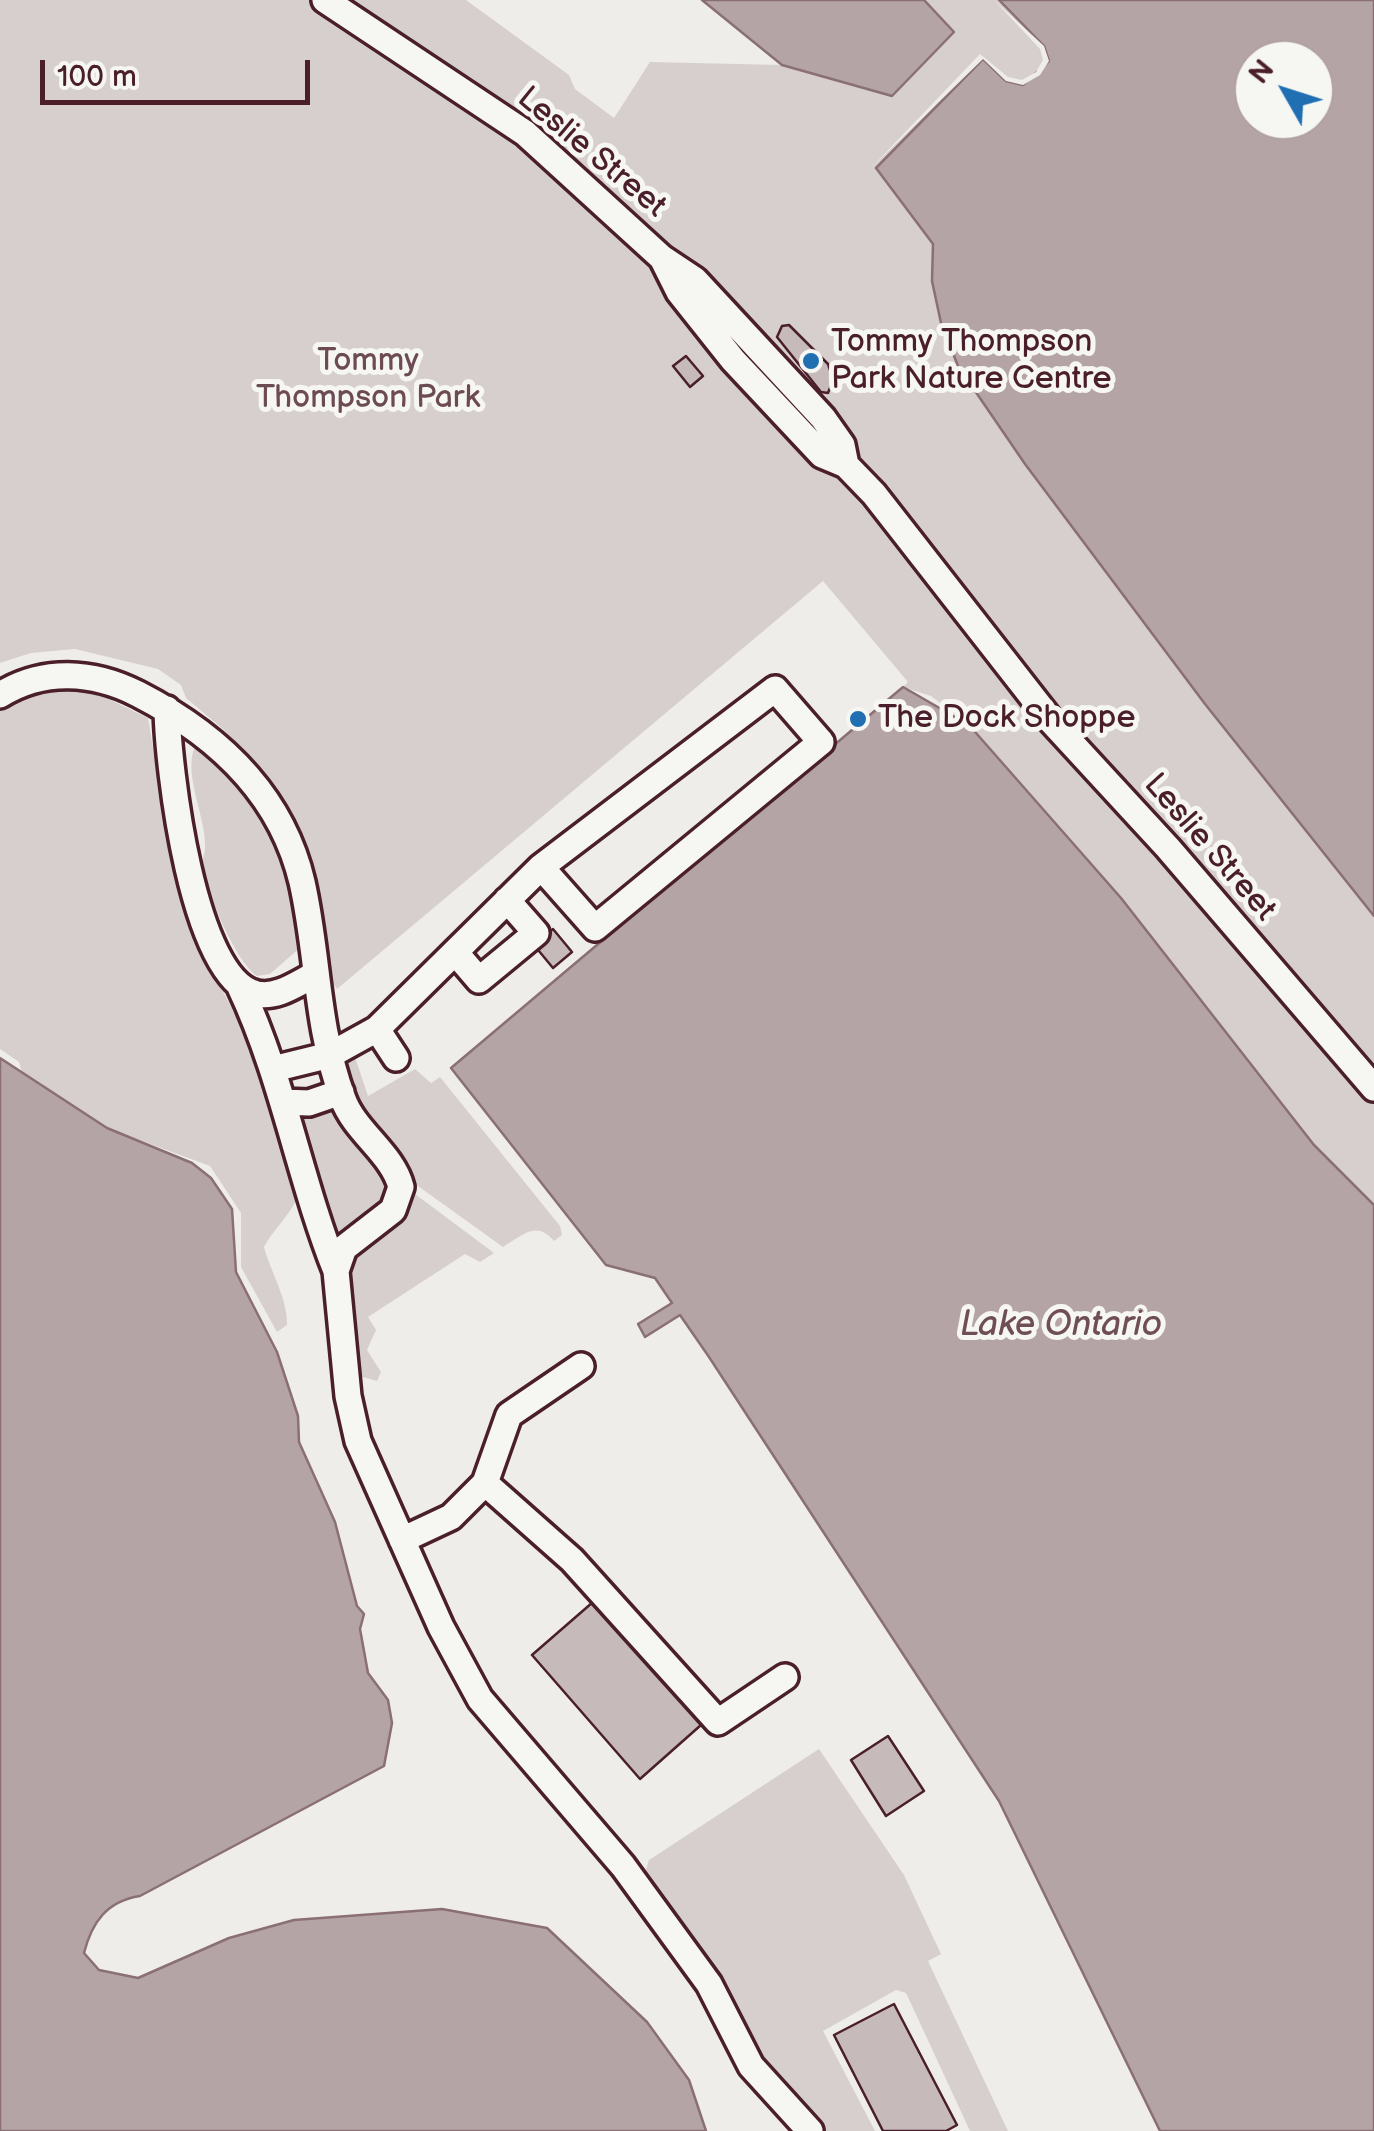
<!DOCTYPE html>
<style>
body{margin:0}
#map{position:relative;width:1374px;height:2131px;overflow:hidden;background:#efedea;font-family:"Balsamiq Sans",sans-serif}
canvas{display:block}
.north{position:absolute;left:1234px;top:40px;width:100px;height:100px;box-sizing:border-box;background:#f6f6f2;border:2px solid #b1a0a2;border-radius:50%;rotate:309deg;font-size:28px;font-weight:700;line-height:40px;text-align:center;color:#4a1f2b}
.north::after{content:'';display:block;margin:auto;width:35px;height:45px;background:#1f6fb2;clip-path:polygon(50% 0,100% 100%,50% 72%,0 100%)}
.scale{position:absolute;left:40px;top:60px;width:270px;height:45px;box-sizing:border-box;border:5px solid #4a1f2b;border-top:0;padding-left:12px;font-size:30px;line-height:35px;white-space:nowrap;color:#4a1f2b;-webkit-text-stroke:8px #f6f6f2;paint-order:stroke}
</style>
<div id="map">
<canvas width="1374" height="2131"></canvas>
<div class="north">N</div>
<div class="scale">100 m</div>
</div>
<script>
const g = document.querySelector('canvas').getContext('2d');
g.lineJoin = 'round';
function fill(path, color) { g.fillStyle = color; g.fill(path, 'evenodd'); }
function trace(path, color, width, dash) { g.strokeStyle = color; g.lineWidth = width; g.lineCap = dash ? 'butt' : 'round'; g.setLineDash(dash || []); g.stroke(path); }
function label(font, color, halo, rows, align = 'center') {
  g.font = font + ' "Balsamiq Sans",sans-serif'; g.lineWidth = 10; g.setLineDash([]); g.textBaseline = 'middle'; g.strokeStyle = halo; g.fillStyle = color; for (const [text, x, y, turn = 0] of rows) {
    g.save(); g.translate(x, y); g.rotate((+turn || 0) * Math.PI / 180); g.textAlign = isNaN(turn) ? turn : align; if (halo) g.strokeText(text, 0, 0); g.fillText(text, 0, 0); g.restore();
  }
}
fill(new Path2D(`
 M0,0H466L569,75L575,89L614,118L650,62L782,65L892,96L953,32L924,0H999L1044,46L1049,61L1023,85L1006,81L983,59L877,168L933,244L932,281L941,323L958,367L1025,464L1205,704L1374,916V1205L1314,1145L1121,898L969,725L931,696L903,687L908,682L823,581L337,989L327,975L319,895L304,844L266,780L224,730L186,698L181,685L158,669L75,649L31,653L0,663Z
 M40,689H88L148,718L170,850L209,966L252,1045L300,1187C296,1211 276,1225 264,1247C271,1273 288,1299 287,1325L277,1332L241,1267V1213L210,1166L107,1128L23,1076L19,1062L0,1049V707Z
 M198,740C259,806 294,855 301,947L270,974L257,976C235,961 206,891 203,864C202,858 205,854 205,848C207,817 179,769 198,740Z
 M355,1057L368,1096L415,1069L431,1083L440,1077L560,1226L562,1235L554,1241C536,1220 523,1235 503,1247L411,1181L406,1167L359,1106L347,1062Z
 M328,1105L391,1185L390,1200L341,1236H334L294,1109Z
 M411,1191L494,1253L480,1262L465,1254L368,1317L376,1330L367,1350L381,1372L377,1381L356,1375L347,1274L351,1258Z
 M819,1749L904,1875L941,1954L928,1961L1008,2131H970L906,1993L896,1990L823,2031L875,2131H824L770,2072L688,1933L644,1876L649,1860Z`), '#d7cfce');
const water = new Path2D(`
 M702,0H924L954,32L892,96L782,65Z
 M999,0H1374V916L1205,704L1025,464L958,366L941,323L932,281L933,244L876,168L983,59L1006,81L1023,85L1049,61L1044,46ZM1254,60H1314V120H1254Z
 M903,687L969,725L1121,898L1314,1145L1374,1205V2131H1160L999,1801L709,1357L680,1315L645,1337L638,1324L672,1303L655,1278L606,1265L451,1068Z
 M0,1058L107,1128L192,1163L211,1178L232,1209L236,1272L277,1352L298,1416L299,1442L335,1522L357,1606L364,1614L360,1629L368,1673L388,1700L392,1723L384,1766L140,1896C107,1901 92,1922 84,1953L99,1970L138,1978L229,1938L294,1920L442,1909L547,1928L647,2022L689,2080L706,2131H0Z`);
fill(water, '#b4a4a5');
trace(water, '#8a6f74', 2.5);
fill(new Path2D(`
 M994,0L1044,46L1049,61L1040,75L1023,85L1006,81L983,59L871,168L980,54L1008,77L1022,80L1036,72L1043,60L1040,49Z`), '#efedea');
const building = new Path2D(`
 M789,325L828,364L833,380L828,393L821,392L777,337L782,326Z
 M686,356L703,376L690,387L673,366Z
 M553,929L572,952L553,968L534,945Z
 M593,1602L701,1725L640,1779L532,1655Z
 M888,1736L924,1791L886,1816L851,1760Z
 M894,2004L957,2125L946,2131H883L834,2035Z`);
fill(building, '#c6babb');
trace(building, '#4a1f2b', 2.5);
const minor = new Path2D(`
 M325,0L525,133L662,258L695,280L823,418L842,445L846,465
 M662,258L679,292L733,360L822,455L846,465L874,494L1052,722L1168,848L1374,1088
 M0,695C43,668 93,671 138,694C216,734 281,793 302,882C319,957 315,1023 343,1099C355,1132 393,1154 401,1187L393,1210L344,1248L336,1271L348,1396L358,1441L441,1627L480,1699L623,1866L709,1984L751,2066L810,2131
 M167,709C168,766 192,980 257,994C278,998 296,984 314,975
 M455,952L479,980L536,933L507,900
 M240,987C283,1078 299,1178 336,1271
 M377,1029L396,1058
 M273,1069L330,1055L377,1029L541,867L775,689L821,742L595,928L541,867
 M283,1102L309,1103L341,1092
 M485,1483L572,1560L718,1722L785,1677
 M402,1540L451,1517L485,1483L509,1415L581,1366`);
trace(minor, '#4a1f2b', 32);
trace(minor, '#f6f6f2', 25);
for (const [x, y, r, color] of [
 [811,361,10,"#1f6fb2"],
 [858,719,10,"#1f6fb2"]
]) { const dot = new Path2D(); dot.arc(x, y, r, 0, 2 * Math.PI); g.fillStyle = color; g.fill(dot); trace(dot, '#f6f6f2', 4); }
label('32px', '#4a1f2b', '#f6f6f2', [
 ["Leslie Street",591,153,40],
 ["Leslie Street",1209,848,49]
]);
label('32px', '#4a1f2b', '#f6f6f2', [
 ["Tommy Thompson",831,343],
 ["Park Nature Centre",831,380],
 ["The Dock Shoppe",878,719]
], 'left');
label('32px', '#6d4b54', '#f6f6f2', [
 ["Tommy",368,362],
 ["Thompson Park",368,399]
]);
label('italic 35px', '#6f4e56', '#f6f6f2', [
 ["Lake Ontario",1061,1326]
]);
</script>
